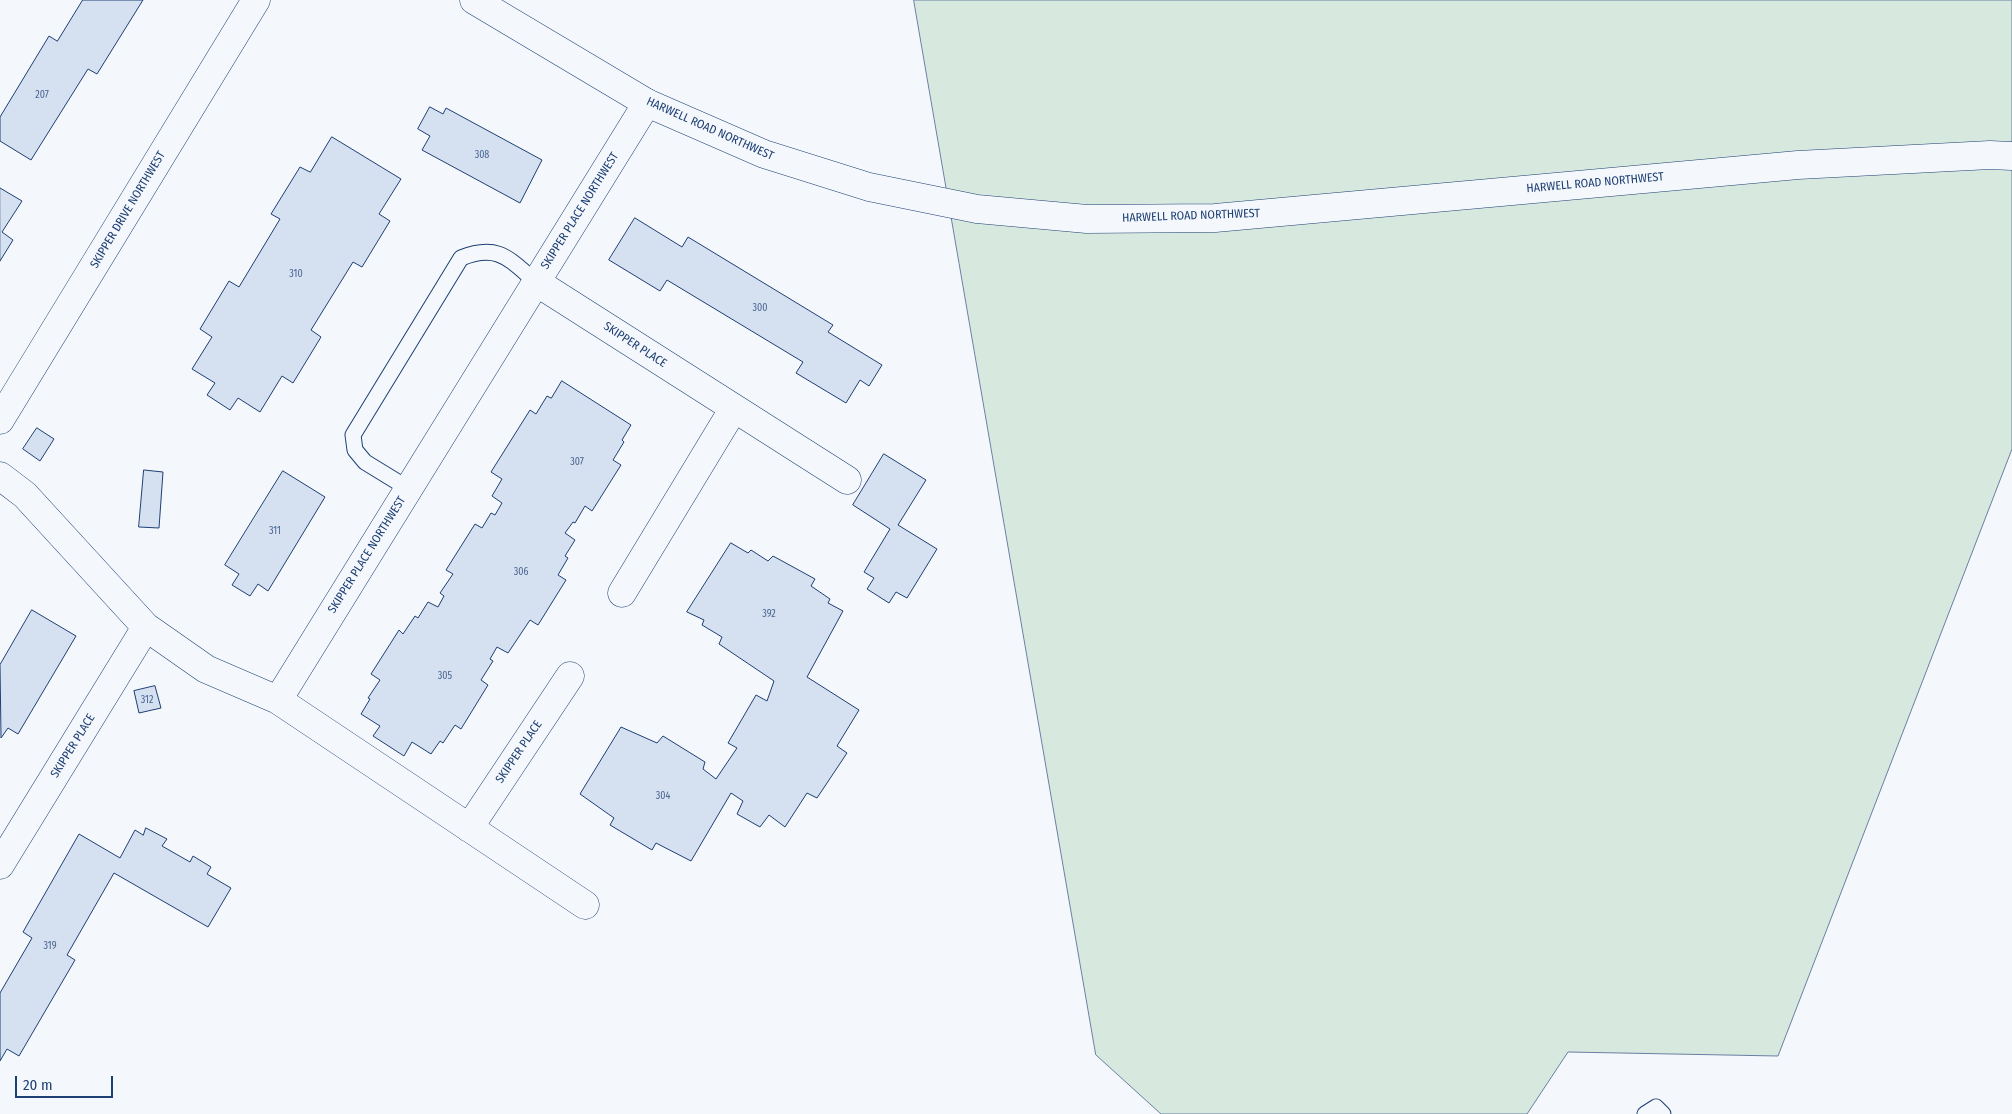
<!DOCTYPE html>
<style>
body{margin:0}
#map{position:relative;width:2012px;height:1114px;overflow:hidden;background:#f4f7fb;font-family:"Fira Sans Condensed",sans-serif}
canvas{display:block}
.scale{position:absolute;left:15px;top:1076px;width:98px;height:22px;box-sizing:border-box;border:2px solid #1d3f73;border-top:0;padding-left:6px;font-size:15px;line-height:18px;white-space:nowrap;color:#1d3f73;-webkit-text-stroke:4px #f4f7fb;paint-order:stroke}
</style>
<div id="map">
<canvas width="2012" height="1114"></canvas>
<div class="scale">20 m</div>
</div>
<script>
const g = document.querySelector('canvas').getContext('2d');
g.lineJoin = 'round';
function fill(path, color) { g.fillStyle = color; g.fill(path, 'evenodd'); }
function trace(path, color, width, dash) { g.strokeStyle = color; g.lineWidth = width; g.lineCap = dash ? 'butt' : 'round'; g.setLineDash(dash || []); g.stroke(path); }
function label(font, color, halo, rows, align = 'center') {
  g.font = font + ' "Fira Sans Condensed",sans-serif'; g.lineWidth = 4; g.setLineDash([]); g.textBaseline = 'middle'; g.strokeStyle = halo; g.fillStyle = color; for (const [text, x, y, turn = 0] of rows) {
    g.save(); g.translate(x, y); g.rotate((+turn || 0) * Math.PI / 180); g.textAlign = isNaN(turn) ? turn : align; if (halo) g.strokeText(text, 0, 0); g.fillText(text, 0, 0); g.restore();
  }
}
const green = new Path2D(`
 M914,0H2012V449L1778,1056L1568,1052L1527,1114H1161L1096,1055Z`);
fill(green, '#d7e8df');
trace(green, '#687fa3', 1);
const building = new Path2D(`
 M83,0H143L97,74L88,69L31,160L0,141V117L49,36L57,41Z
 M430,107L443,114L446,108L542,160L520,203L422,150L430,136L418,129Z
 M332,137L401,179L379,214L390,221L362,267L353,262L311,330L321,337L293,383L282,376L260,412L238,398L230,410L207,395L215,383L192,369L212,337L200,329L229,281L239,287L280,219L271,214L300,167L310,172Z
 M0,188L22,201L2,232L13,240L0,261Z
 M635,218L682,247L688,237L833,325L828,332L882,365L869,386L860,380L846,403L796,373L803,362L667,280L660,291L609,260Z
 M562,381L631,425L622,440L624,442L613,460L621,465L592,511L585,506L575,523L573,522L565,533L575,540L565,556L568,558L558,575L566,580L538,625L530,620L508,653L497,647L490,659L493,661L481,680L488,685L461,729L455,725L443,743L440,741L431,754L412,742L404,756L373,736L380,726L361,714L370,699L368,698L380,680L371,674L399,630L403,634L415,616L418,618L428,602L438,607L444,596L440,593L453,574L446,570L475,524L482,528L491,513L495,515L502,503L492,496L502,479L491,472L530,410L536,414L547,396L551,398Z
 M37,428L54,439L40,461L23,449Z
 M884,454L926,480L898,525L937,549L907,598L896,592L889,603L867,589L874,578L864,572L890,529L853,505Z
 M144,470L163,472L159,528L139,527Z
 M283,471L325,497L268,591L258,584L250,596L232,585L239,574L225,565Z
 M731,543L748,553L751,550L768,561L773,556L815,579L811,586L830,599L828,603L843,611L807,677L859,710L837,746L847,753L817,798L807,793L785,827L769,815L760,827L737,814L743,801L731,793L691,861L656,843L652,850L610,825L614,818L580,794L621,727L657,743L663,736L705,762L703,769L716,779L737,748L728,743L756,695L767,701L774,681L719,644L722,637L702,625L704,620L687,612Z
 M32,610L76,636L18,734L8,728L1,738L0,665Z
 M155,686L161,708L139,713L134,691Z
 M146,828L167,839L162,846L190,862L193,856L211,867L207,874L231,888L208,927L114,873L67,955L75,960L19,1056L7,1049L0,1061V993L32,938L23,932L79,834L120,858L135,830L143,835Z`);
fill(building, '#d5e0f0');
trace(building, '#1d3f73', 1);
const lane = new Path2D(`
 M409,489L365,462L355,450L353,435L461,258C498,243 509,259 536,282
 M1645,1114L1656,1107L1663,1114`);
const street = new Path2D(`
 M536,282L847,480
 M0,420L256,0
 M0,476L25,495L146,627L206,669L278,700L585,905
 M622,593L734,408
 M278,700L647,103
 M469,828L570,676
 M0,865L146,627`);
const secondary = new Path2D(`
 M474,0L647,103L764,154L869,187L977,209L1087,219L1215,218L1798,165L1990,155L2012,156`);
trace(lane, '#1d3f73', 17);
trace(street, '#1d3f73', 29);
trace(secondary, '#1d3f73', 29);
trace(lane, '#f4f7fb', 15);
trace(street, '#f4f7fb', 28);
trace(secondary, '#f4f7fb', 28);
label('10px', '#4b6792', null, [
 ["207",42,95],
 ["308",482,155],
 ["310",296,274],
 ["300",760,308],
 ["307",577,462],
 ["311",275,531],
 ["306",521,572],
 ["392",769,614],
 ["305",445,676],
 ["312",147,700],
 ["304",663,796],
 ["319",50,946]
]);
label('12px', '#1d3f73', '#f4f7fb', [
 ["HARWELL ROAD NORTHWEST",710,129,24],
 ["HARWELL ROAD NORTHWEST",1595,183,-5],
 ["SKIPPER DRIVE NORTHWEST",128,210,-59],
 ["SKIPPER PLACE NORTHWEST",580,211,-58],
 ["HARWELL ROAD NORTHWEST",1191,216,-2],
 ["SKIPPER PLACE",635,345,33],
 ["SKIPPER PLACE NORTHWEST",367,555,-58],
 ["SKIPPER PLACE",73,746,-58],
 ["SKIPPER PLACE",519,752,-56]
]);
</script>
